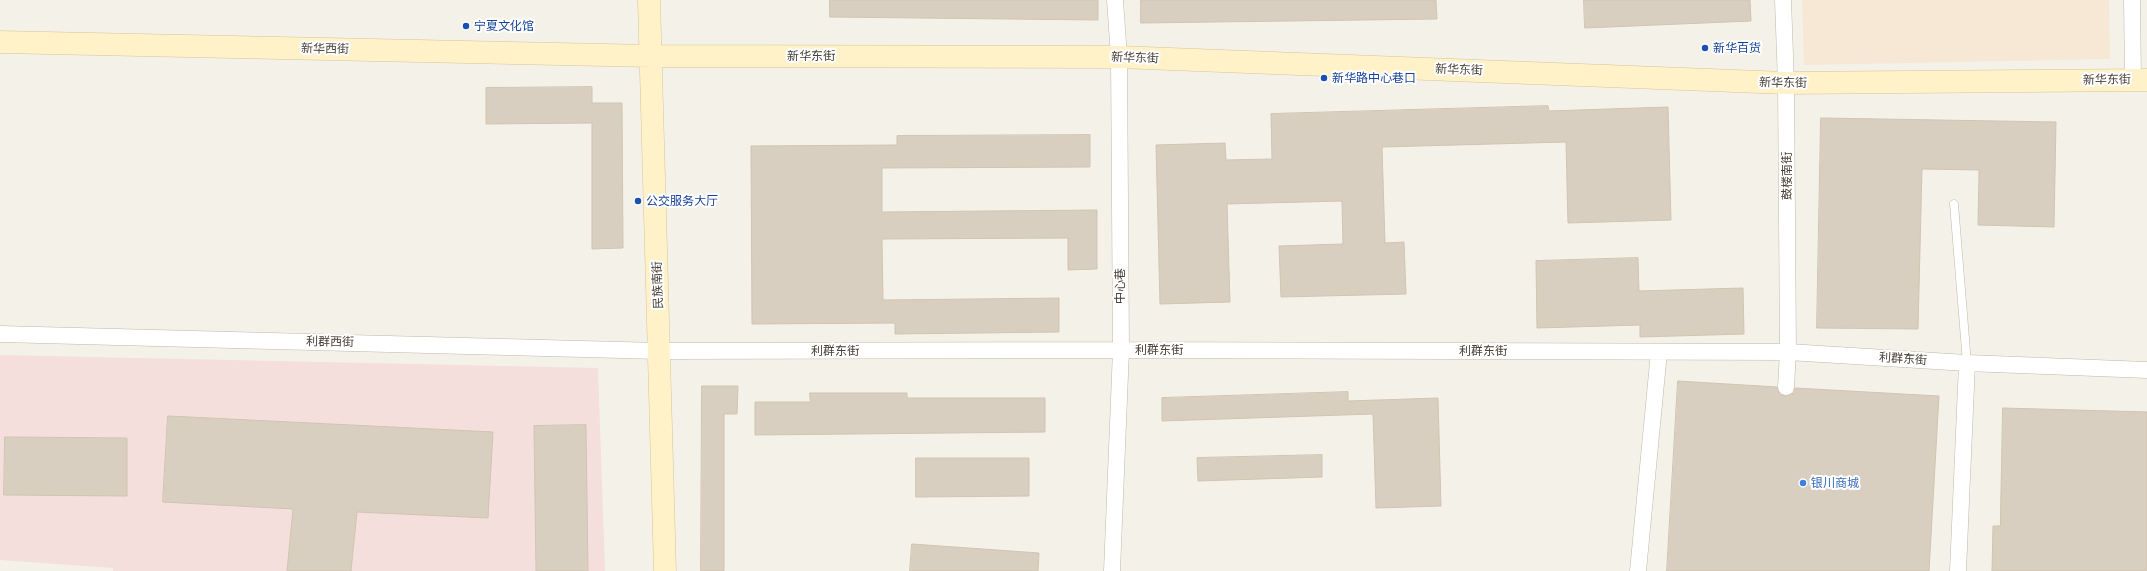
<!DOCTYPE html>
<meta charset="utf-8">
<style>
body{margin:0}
canvas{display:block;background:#f4f1e8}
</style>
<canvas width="2147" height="571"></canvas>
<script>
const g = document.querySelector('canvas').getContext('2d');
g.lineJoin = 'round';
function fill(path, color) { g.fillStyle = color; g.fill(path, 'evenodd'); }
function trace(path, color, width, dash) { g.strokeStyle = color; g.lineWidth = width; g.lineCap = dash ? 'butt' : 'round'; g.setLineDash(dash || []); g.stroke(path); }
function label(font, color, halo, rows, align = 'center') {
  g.font = font + ' Quicksand,"Noto Sans SC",sans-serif'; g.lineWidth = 4; g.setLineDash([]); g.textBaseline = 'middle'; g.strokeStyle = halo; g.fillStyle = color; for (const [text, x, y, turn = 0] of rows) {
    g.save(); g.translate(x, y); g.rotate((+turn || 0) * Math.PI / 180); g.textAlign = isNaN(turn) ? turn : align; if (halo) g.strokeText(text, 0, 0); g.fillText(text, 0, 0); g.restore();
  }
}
fill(new Path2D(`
 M1802,0H2109L2110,59L1804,65Z`), '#f6e8d4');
fill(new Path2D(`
 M0,355L598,368L605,571H113V568L0,560Z`), '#f5dfdc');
const building = new Path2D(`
 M830,0H1098V20L830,17Z
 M1141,0H1436L1437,19L1141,23Z
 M1584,0H1750L1751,21L1585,28Z
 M592,87V103H622L623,248L592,249V123L486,124V88Z
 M1548,106L1549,111L1668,107L1671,220L1568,223L1566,142L1382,147L1385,243L1404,242L1406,294L1281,297L1279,246L1343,244L1342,201L1227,204L1230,302L1160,304L1156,145L1225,143L1226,160L1272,159L1271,114Z
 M1821,118L2056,122L2054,227L1978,225L1979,170L1922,169L1918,329L1817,328Z
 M1090,135V167L882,168V212L1097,210V269L1068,270V238L882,239L883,300L1059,298V332L895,334V323L752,324L751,146L897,145V136Z
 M1638,258L1639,291L1743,288L1744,334L1640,337V325L1537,328L1536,261Z
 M1678,381L1777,387L1780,395L1786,396L1794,393L1795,388L1939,396L1929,571H1667Z
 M702,386H738L737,414H724V571H701Z
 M1348,392V401L1438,398L1441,506L1376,508L1373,414L1162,421V398Z
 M810,393H907V398H1045V432L755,435V402H810Z
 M2003,408L2147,412V571H1992L1993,526H2000Z
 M168,416L493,432L488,518L357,512L351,571H287L293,509L163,502Z
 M586,425L588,571H536L534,426Z
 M5,437L127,438V496L4,495Z
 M1322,455V477L1198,481L1197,458Z
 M916,458H1029V496L916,497Z
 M912,544L1039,553L1038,571H910Z`);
fill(building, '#d9cfc1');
trace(building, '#d1c4b1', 1);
const lane = new Path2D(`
 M1954,204L1967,363`);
const street = new Path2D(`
 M1783,0L1786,83L1788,352L1786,387
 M2132,0L2133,80
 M0,334L660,351L1121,350L1788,352L1967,363L2147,370
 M1112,571L1121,350L1119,57L1115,0
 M1638,571L1659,352
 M1958,571L1967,363`);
const secondary = new Path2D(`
 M649,0L665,571
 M0,42L651,56L1119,57L1786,83L2147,80`);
trace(lane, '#c0b9ab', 9);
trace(street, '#c0b9ab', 17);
trace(secondary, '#d5c598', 23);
trace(lane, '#fff', 8);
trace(street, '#fff', 16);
trace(secondary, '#fff1c8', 22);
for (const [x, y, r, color] of [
 [466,26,4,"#1a4fb4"],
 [1705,48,4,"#1a4fb4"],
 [1324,78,4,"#1a4fb4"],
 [638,201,4,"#1a4fb4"],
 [1803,483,4,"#3f7fe0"]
]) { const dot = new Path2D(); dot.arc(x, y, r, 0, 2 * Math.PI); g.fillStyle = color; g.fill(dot); trace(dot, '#fff', 1.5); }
label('12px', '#164399', '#fff', [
 ["宁夏文化馆",474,26],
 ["新华百货",1713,48],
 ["新华路中心巷口",1332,78],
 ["公交服务大厅",646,201]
], 'left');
label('12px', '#484137', '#fff', [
 ["新华西街",325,49,1],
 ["新华东街",811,56],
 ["新华东街",1135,58,2],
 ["新华东街",1459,70,2],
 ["新华东街",2107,80,-1],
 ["新华东街",1783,83,1],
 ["鼓楼南街",1787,176,-90],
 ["民族南街",658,285,-92],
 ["中心巷",1120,286,-90],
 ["利群西街",330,342,1],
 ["利群东街",1159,350],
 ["利群东街",835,351],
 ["利群东街",1483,351],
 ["利群东街",1903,359,4]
]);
label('12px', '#366cbe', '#fff', [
 ["银川商城",1811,483]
], 'left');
</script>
